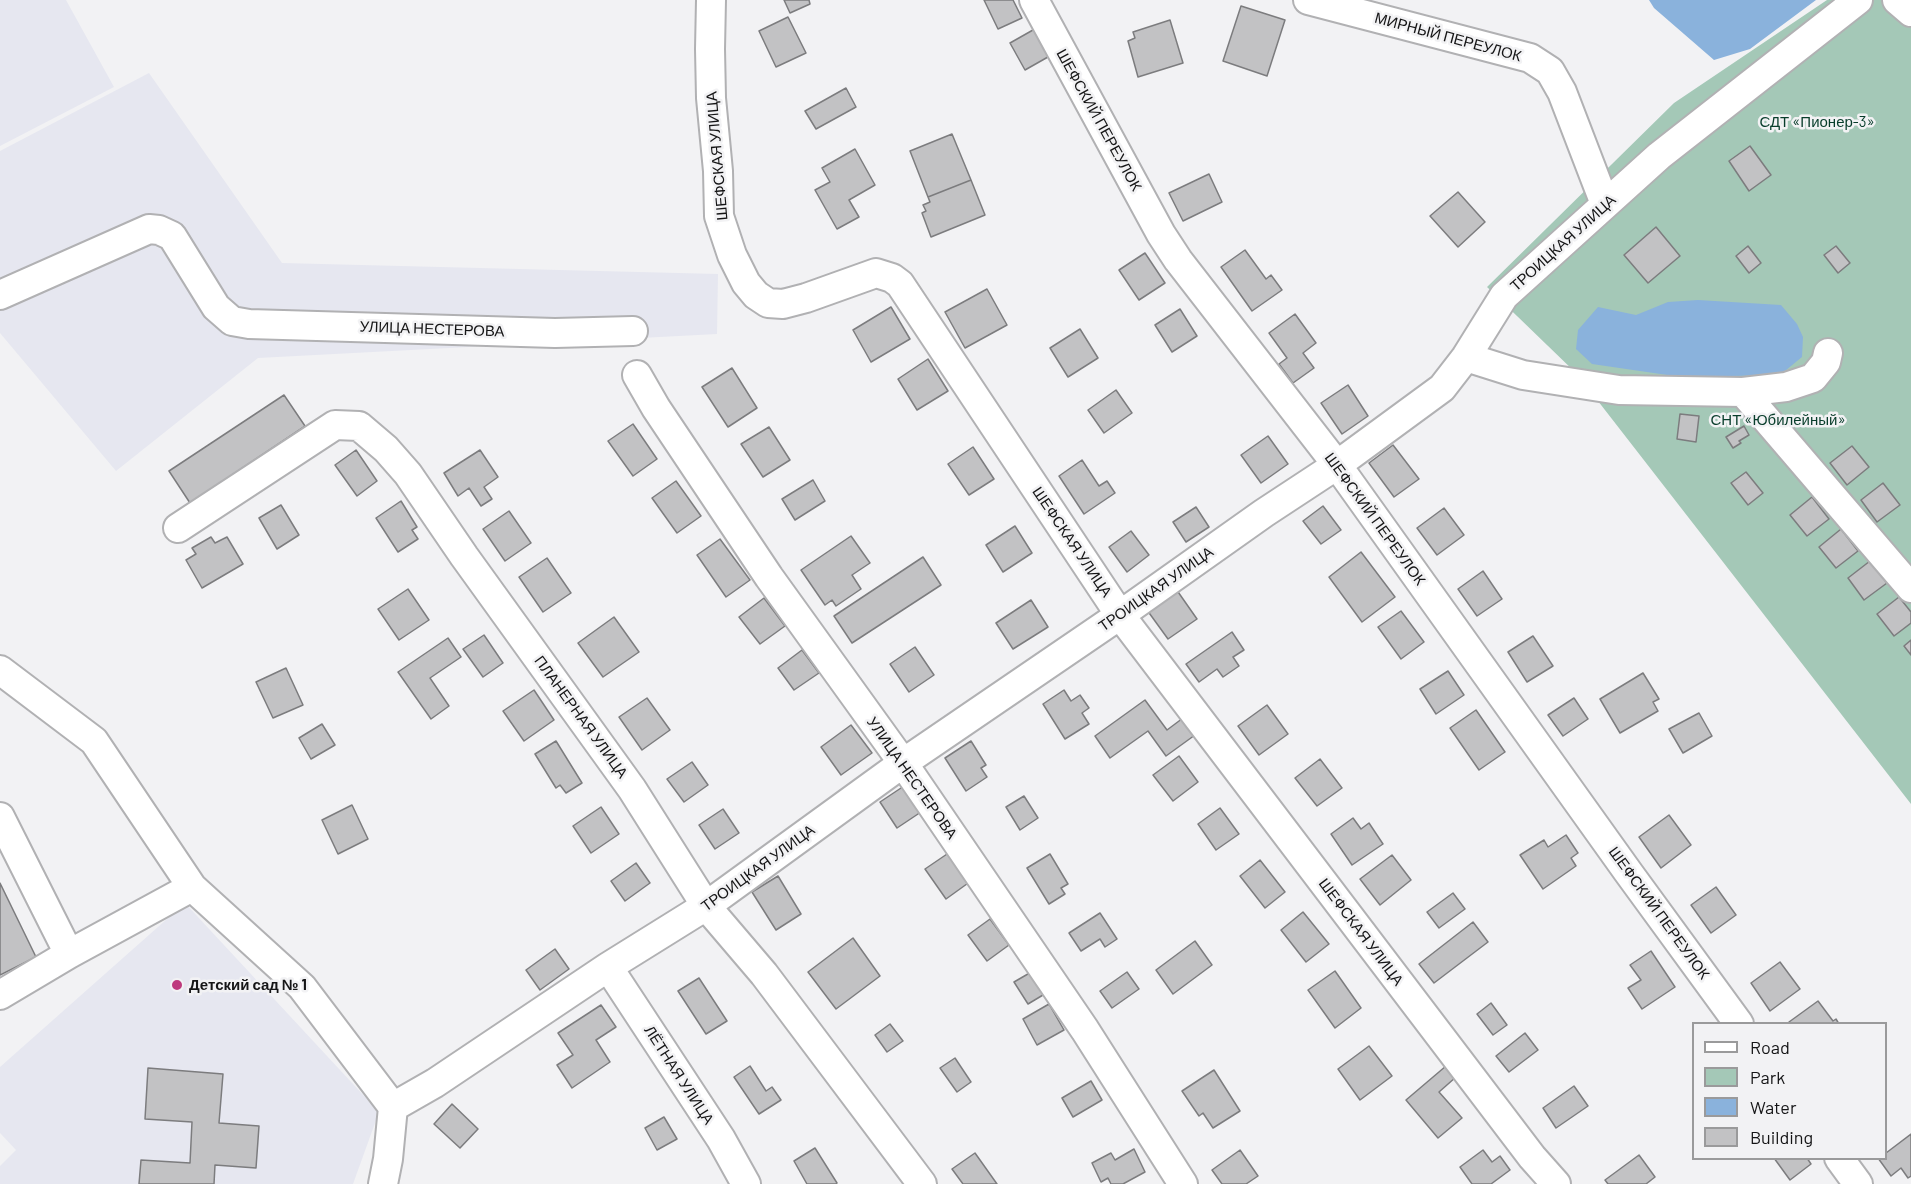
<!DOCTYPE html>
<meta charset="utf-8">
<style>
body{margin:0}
#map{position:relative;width:1911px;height:1184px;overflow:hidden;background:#f2f2f4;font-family:Barlow,sans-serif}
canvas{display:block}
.legend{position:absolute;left:1692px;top:1022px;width:195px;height:138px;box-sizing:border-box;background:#f2f2f4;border:2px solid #9a9a9b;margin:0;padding:8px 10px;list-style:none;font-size:18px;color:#151516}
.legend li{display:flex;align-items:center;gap:12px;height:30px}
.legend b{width:30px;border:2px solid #9a9a9b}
</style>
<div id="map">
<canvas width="1911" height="1184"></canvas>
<ul class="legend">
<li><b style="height:8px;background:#fff"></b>Road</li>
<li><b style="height:16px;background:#a4c8b7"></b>Park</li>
<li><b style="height:16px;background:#8ab2dc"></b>Water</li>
<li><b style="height:16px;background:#c2c2c4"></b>Building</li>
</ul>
</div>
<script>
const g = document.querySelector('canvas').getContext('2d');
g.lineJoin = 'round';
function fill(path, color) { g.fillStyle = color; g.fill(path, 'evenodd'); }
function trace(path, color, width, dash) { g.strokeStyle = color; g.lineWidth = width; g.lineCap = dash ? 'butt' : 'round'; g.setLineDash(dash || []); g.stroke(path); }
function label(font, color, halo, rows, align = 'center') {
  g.font = font + ' Barlow,sans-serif'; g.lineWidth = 5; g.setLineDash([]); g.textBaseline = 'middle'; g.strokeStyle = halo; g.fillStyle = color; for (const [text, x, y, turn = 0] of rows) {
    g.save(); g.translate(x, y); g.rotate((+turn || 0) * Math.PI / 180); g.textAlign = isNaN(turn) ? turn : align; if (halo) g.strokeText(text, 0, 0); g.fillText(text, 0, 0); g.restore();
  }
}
fill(new Path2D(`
 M0,0H66L114,87L0,146Z
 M149,73L282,263L718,274L717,334L258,358L116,471L0,333V151Z
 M185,903L379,1112L353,1184H0V1166L16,1150L0,1133V1067Z`), '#e6e7f0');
fill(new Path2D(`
 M1827,0H1911V804L1577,374L1487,287L1674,103Z`), '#a4c8b7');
fill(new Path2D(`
 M1649,0H1816L1750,49L1714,60L1654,8Z
 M1698,300L1781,305L1797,324L1803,337L1802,357L1780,375L1681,377L1592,364L1576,349L1578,330L1598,307L1636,315L1668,302Z`), '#8ab2dc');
const building = new Path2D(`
 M784,0H809L810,4L790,13Z
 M984,0H1013L1022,18L998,29Z
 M1241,6L1285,20L1267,76L1223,61Z
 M788,17L806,53L776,67L759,31Z
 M1170,20L1183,63L1138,77L1128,41L1135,38L1133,32Z
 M1040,26L1055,53L1025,70L1010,43Z
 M846,88L856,107L816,129L805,111Z
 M952,134L971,180L928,197L910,151Z
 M1750,146L1771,175L1749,191L1729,161Z
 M855,149L875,185L849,200L859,217L837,229L815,190L830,182L822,168Z
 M1209,174L1222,202L1183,221L1169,193Z
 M971,180L985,215L931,237L922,213L926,211L923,205L930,202L928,197Z
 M1458,192L1485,222L1458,247L1430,216Z
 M1656,227L1680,256L1648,283L1624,255Z
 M1748,246L1761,263L1749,273L1736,256Z
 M1836,246L1850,263L1838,273L1824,255Z
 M1245,250L1266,279L1271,275L1282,290L1252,311L1221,267Z
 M1145,253L1165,283L1139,300L1119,270Z
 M987,289L1007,325L965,348L945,312Z
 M891,307L910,339L871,362L853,330Z
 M1180,309L1197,336L1172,352L1155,325Z
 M1295,314L1316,343L1303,353L1314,368L1293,383L1279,364L1287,358L1269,333Z
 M1080,329L1098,358L1068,377L1050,348Z
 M928,359L948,391L917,410L898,379Z
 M732,368L757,408L728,427L702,387Z
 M1348,385L1368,416L1342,434L1321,403Z
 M1116,390L1132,413L1104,433L1088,410Z
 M284,395L305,426L190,503L169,471Z
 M1680,414L1699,416L1696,442L1677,439Z
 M633,424L657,459L633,476L608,441Z
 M1744,426L1749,435L1739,441L1741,443L1733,448L1726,437Z
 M769,427L790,460L763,477L741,444Z
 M1268,436L1288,464L1261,483L1241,455Z
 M1393,445L1419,479L1394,497L1369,463Z
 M1852,446L1869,467L1847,485L1830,463Z
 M973,447L994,479L969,495L948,464Z
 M356,450L377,481L357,496L335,465Z
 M480,450L498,477L484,487L492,499L481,506L469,488L458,496L444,473Z
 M1082,460L1099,486L1107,481L1115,493L1084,514L1059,476Z
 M1746,472L1763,493L1748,505L1731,483Z
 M813,480L825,501L795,520L782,499Z
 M676,481L701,516L677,533L652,498Z
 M1883,483L1900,505L1877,522L1861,500Z
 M1812,497L1829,519L1807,536L1790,515Z
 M401,501L417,527L412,530L418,539L398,552L376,518Z
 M281,505L299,535L277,549L259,518Z
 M1323,506L1341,530L1321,544L1303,521Z
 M1196,507L1209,527L1186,542L1173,522Z
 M1444,508L1464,535L1437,555L1417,528Z
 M509,511L531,543L505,561L483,529Z
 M1015,526L1032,553L1003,572L986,545Z
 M1841,529L1858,551L1836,568L1819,547Z
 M1131,531L1149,555L1127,572L1109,547Z
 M851,536L870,563L852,575L861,589L836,606L832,600L825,605L801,570Z
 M211,537L215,543L227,537L243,564L202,588L186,560L196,554L192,548Z
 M720,539L750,580L726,597L697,555Z
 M1361,552L1395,597L1362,622L1329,577Z
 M923,557L941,585L852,643L834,616Z
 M547,558L571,593L543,612L519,577Z
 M1870,561L1887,583L1864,600L1848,578Z
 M1483,571L1502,599L1477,616L1458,589Z
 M408,589L429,620L399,640L378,609Z
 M1176,589L1197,619L1168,639L1147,610Z
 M1899,597L1911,612V623L1894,636L1877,614Z
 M764,598L785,626L760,644L739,617Z
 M1031,600L1048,627L1013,649L996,623Z
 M1401,611L1424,642L1401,659L1378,627Z
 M614,617L639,652L603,677L578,643Z
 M1232,632L1244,650L1233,657L1239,666L1223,677L1217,669L1199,682L1186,664Z
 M484,635L503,663L483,677L463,649Z
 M1533,636L1553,666L1527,682L1508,652Z
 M448,638L461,657L430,678L449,706L431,719L398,672Z
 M1911,640V655L1904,646Z
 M915,647L934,675L909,692L890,664Z
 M802,650L819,673L794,690L778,668Z
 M286,668L303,705L273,718L256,682Z
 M1448,671L1464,695L1436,714L1420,689Z
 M1643,673L1659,699L1653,702L1658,711L1620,733L1600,699Z
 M534,690L554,720L524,741L503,711Z
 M1064,690L1071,701L1080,695L1089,708L1082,713L1089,724L1065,739L1043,704Z
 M647,698L670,730L642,750L619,717Z
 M1574,698L1588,719L1563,736L1548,715Z
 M1145,700L1167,730L1183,718L1195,735L1166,756L1148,731L1110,758L1095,736Z
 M1267,705L1288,734L1259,755L1238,726Z
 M1476,710L1505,752L1479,770L1450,728Z
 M1699,713L1712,736L1683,753L1669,729Z
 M322,724L335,745L311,759L299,738Z
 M851,725L872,753L841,775L821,747Z
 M556,741L582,783L566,793L560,785L556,788L535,754Z
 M971,741L986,765L981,768L987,777L966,791L945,758Z
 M1179,756L1198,782L1173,801L1153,775Z
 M1320,759L1342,788L1317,806L1295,778Z
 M692,762L708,785L684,802L667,779Z
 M904,786L921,812L897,828L880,802Z
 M1024,796L1038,818L1020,830L1006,807Z
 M352,805L368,839L338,854L322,820Z
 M601,807L619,834L591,853L573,826Z
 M1220,808L1239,834L1216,850L1198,824Z
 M723,809L739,833L715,849L699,825Z
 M1669,815L1691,845L1661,868L1639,837Z
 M1353,818L1361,829L1369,823L1383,844L1352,865L1331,834Z
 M1566,835L1578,853L1571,858L1576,866L1543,889L1520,855L1544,840L1548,847Z
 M950,852L971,881L946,899L925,869Z
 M1050,854L1068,884L1061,888L1065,894L1049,904L1027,868Z
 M1392,855L1411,880L1380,905L1360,879Z
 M1260,860L1285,892L1265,908L1240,876Z
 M636,863L650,883L625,901L611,881Z
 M778,876L801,914L776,930L752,892Z
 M0,883L36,957L0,975Z
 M1716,887L1736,915L1711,933L1691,905Z
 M1453,893L1465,909L1439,928L1427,912Z
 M1303,912L1329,944L1306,962L1281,930Z
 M1100,913L1117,939L1105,947L1100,939L1081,951L1069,933Z
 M990,919L1009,945L987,961L968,935Z
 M1473,922L1488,942L1434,983L1419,964Z
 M853,938L880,976L836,1009L808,972Z
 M1195,941L1212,965L1173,994L1156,970Z
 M555,949L569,969L540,990L526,970Z
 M1651,951L1675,987L1642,1009L1628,988L1641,980L1630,965Z
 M1780,962L1800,989L1770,1011L1751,983Z
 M1040,967L1053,989L1028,1004L1014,982Z
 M1335,971L1361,1008L1335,1028L1308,990Z
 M1127,972L1139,989L1112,1008L1100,991Z
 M699,978L727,1021L706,1034L678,991Z
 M1818,1001L1833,1021L1836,1019L1839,1024H1790L1789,1022Z
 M1491,1003L1507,1025L1493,1035L1477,1014Z
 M1049,1004L1064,1030L1037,1045L1023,1019Z
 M601,1005L616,1027L596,1040L610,1062L572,1088L557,1065L573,1055L558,1033Z
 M890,1024L903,1041L887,1052L875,1035Z
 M1525,1033L1538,1050L1509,1072L1496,1056Z
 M1369,1046L1392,1076L1360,1100L1338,1069Z
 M955,1058L971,1082L957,1092L940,1068Z
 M750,1066L766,1091L772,1087L781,1100L759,1114L734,1077Z
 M1446,1066L1456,1077L1439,1092L1462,1118L1438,1138L1406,1100Z
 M148,1068L223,1074L219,1123L259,1126L256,1168L215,1165L214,1184H139L141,1160L190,1163L192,1122L145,1119Z
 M1214,1070L1240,1111L1213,1128L1203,1113L1199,1116L1182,1091Z
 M1091,1081L1102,1100L1073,1117L1062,1098Z
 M1574,1086L1588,1106L1556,1128L1543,1108Z
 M452,1104L478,1129L460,1148L434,1124Z
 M664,1117L677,1139L657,1150L645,1128Z
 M1911,1134V1176L1908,1178L1901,1168L1891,1176L1878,1158H1886V1153Z
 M815,1148L837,1183L836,1184H807L794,1161Z
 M1134,1149L1145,1172L1123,1184H1111L1108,1178L1101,1182L1092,1163L1111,1153L1115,1160Z
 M1240,1150L1258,1176L1246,1184H1222L1212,1170Z
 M1483,1150L1492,1162L1500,1156L1510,1170L1491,1184H1472L1460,1167Z
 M975,1153L997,1184H963L952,1169Z
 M1639,1155L1655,1177L1646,1184H1608L1605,1180Z
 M1774,1158H1807L1811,1164L1790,1180Z`);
fill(building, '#c2c2c4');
trace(building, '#7c7c7e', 1.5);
const minor = new Path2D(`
 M711,0L710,49L711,98L718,171L719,216L732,255L746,283L756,295L768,303L783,304L806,298L876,273L892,278L900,284L1120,615L1532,1157L1556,1184
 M1034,0L1161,234L1178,260L1337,465L1628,872L1739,1024
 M1308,0L1530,58L1550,71L1562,92L1605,204
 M1897,0L1911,12
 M0,295L149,229L159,230L172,236L216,307L232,321L249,324L555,333L633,331
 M1466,357L1523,375L1619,390L1743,392L1786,387L1813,378L1826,362L1828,353
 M637,375L656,408L769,577L903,763L1085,1030L1183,1184
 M1743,392L1911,588
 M178,528L335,425L359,426L386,449L408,474L464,556L632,789L706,906L764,974L922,1184
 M0,670L94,741L192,887L302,987L393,1107L388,1159L383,1184
 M0,817L69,954
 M608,967L721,1139L746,1184
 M0,995L69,954L192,887
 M393,1107L435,1083L608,967L706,906L903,763L1120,615L1264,513L1337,465L1442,388L1466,357L1504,296L1659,156L1858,0
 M1839,1158L1858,1184`);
trace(minor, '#b1b1b3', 32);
trace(minor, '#fff', 28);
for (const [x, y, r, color] of [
 [177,985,6,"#be3a7d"]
]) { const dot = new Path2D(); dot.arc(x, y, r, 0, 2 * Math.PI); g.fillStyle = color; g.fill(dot); trace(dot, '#f2f2f4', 2); }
label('15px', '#151516', '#f2f2f4', [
 ["МИРНЫЙ ПЕРЕУЛОК",1448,37,15],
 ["ШЕФСКИЙ ПЕРЕУЛОК",1099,120,61],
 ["ШЕФСКАЯ УЛИЦА",717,156,-95],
 ["ТРОИЦКАЯ УЛИЦА",1563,243,-42],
 ["УЛИЦА НЕСТЕРОВА",432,329,2],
 ["ШЕФСКИЙ ПЕРЕУЛОК",1375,519,54],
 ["ШЕФСКАЯ УЛИЦА",1072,542,56],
 ["ТРОИЦКАЯ УЛИЦА",1156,589,-35],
 ["ПЛАНЕРНАЯ УЛИЦА",581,717,54],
 ["УЛИЦА НЕСТЕРОВА",912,778,55],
 ["ТРОИЦКАЯ УЛИЦА",758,868,-36],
 ["ШЕФСКИЙ ПЕРЕУЛОК",1659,913,54],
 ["ШЕФСКАЯ УЛИЦА",1361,932,53],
 ["ЛЁТНАЯ УЛИЦА",679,1075,57]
]);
label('15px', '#083d2b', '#f2f2f4', [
 ["СДТ «Пионер-3»",1817,122],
 ["СНТ «Юбилейный»",1778,420]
]);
label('bold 15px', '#151516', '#f2f2f4', [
 ["Детский сад № 1",189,985]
], 'left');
</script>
